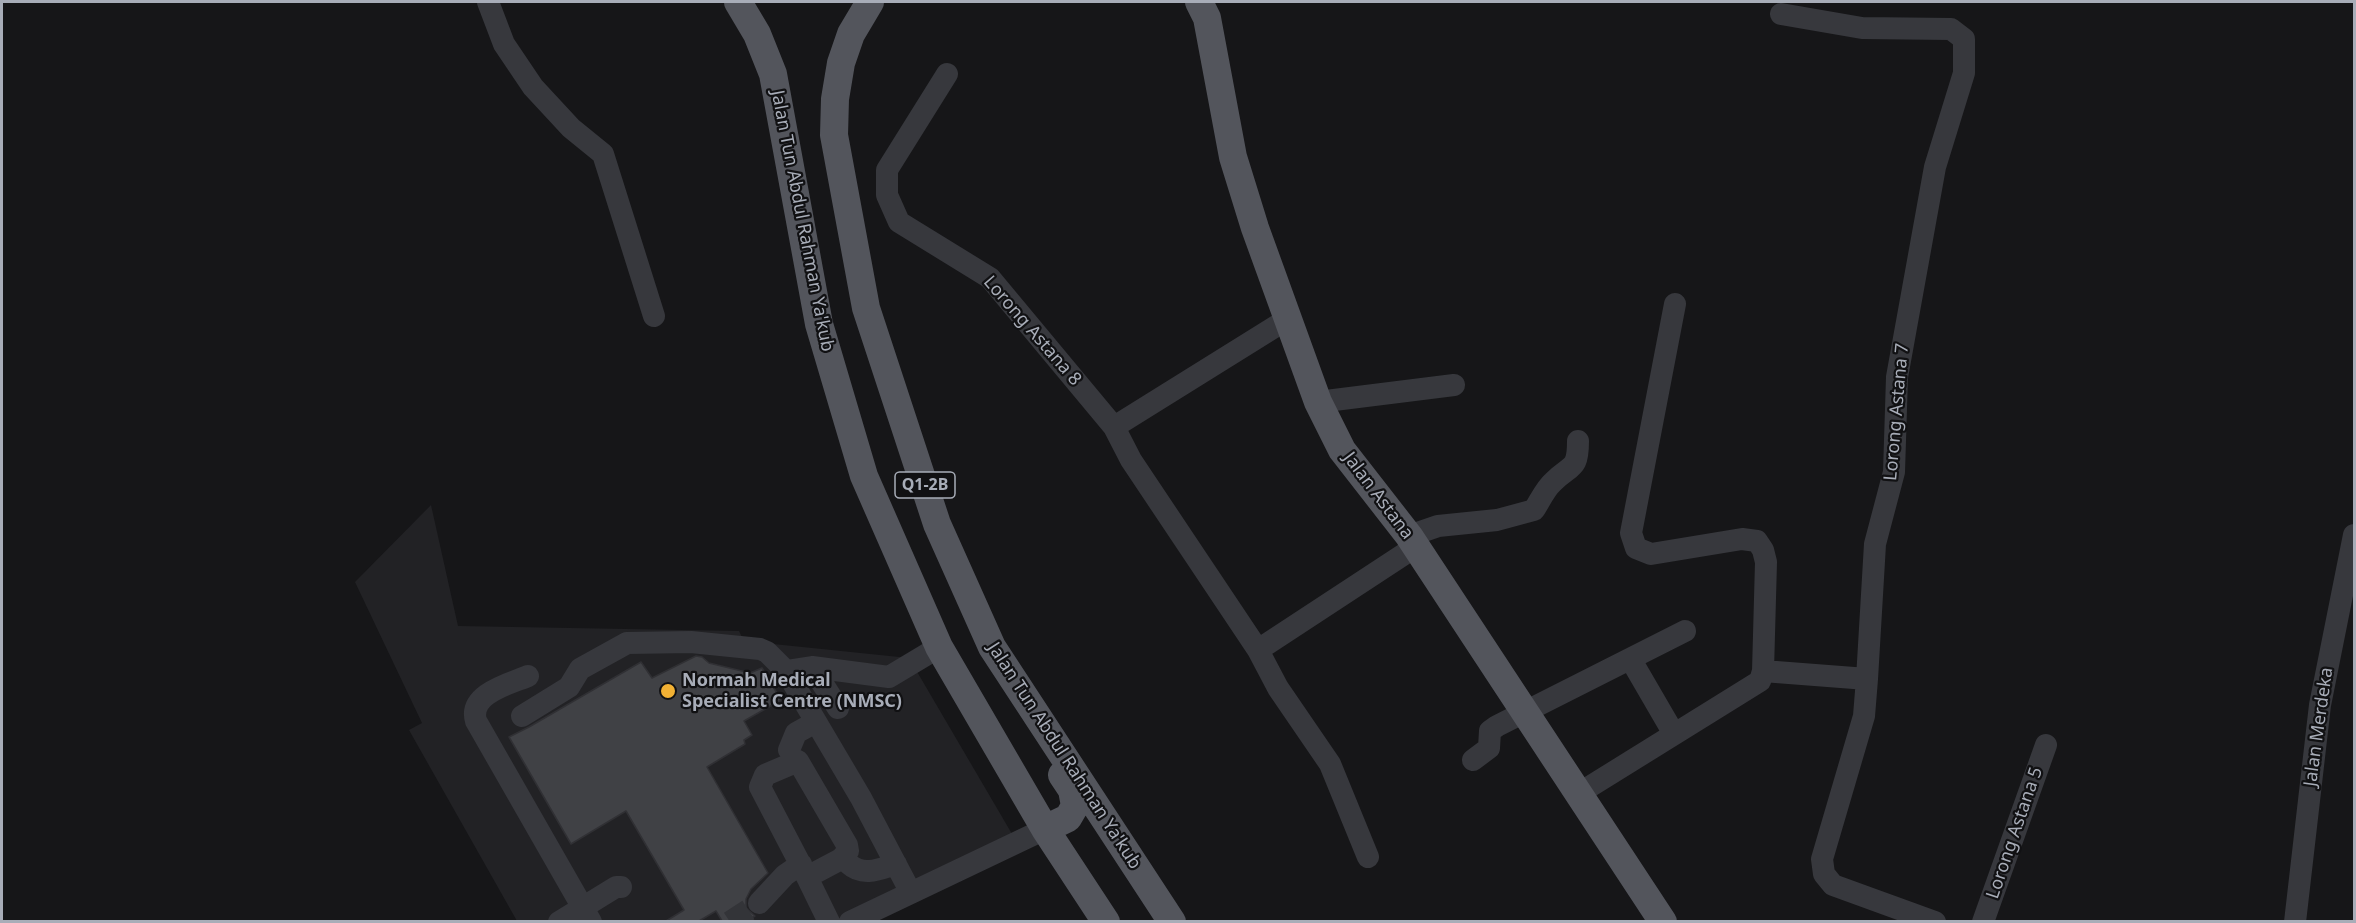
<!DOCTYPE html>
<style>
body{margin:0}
#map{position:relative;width:2356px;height:923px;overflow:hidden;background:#161618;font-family:"Noto Sans",sans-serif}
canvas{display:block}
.frame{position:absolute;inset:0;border:3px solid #a8adb8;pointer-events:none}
</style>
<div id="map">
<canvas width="2356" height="923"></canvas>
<div class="frame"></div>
</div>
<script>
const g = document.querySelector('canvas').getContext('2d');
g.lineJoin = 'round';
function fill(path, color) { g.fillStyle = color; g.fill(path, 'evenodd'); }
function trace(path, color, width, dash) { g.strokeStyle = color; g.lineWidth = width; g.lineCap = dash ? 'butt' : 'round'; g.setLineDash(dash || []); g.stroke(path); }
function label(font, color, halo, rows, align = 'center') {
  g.font = font + ' "Noto Sans",sans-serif'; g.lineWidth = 4.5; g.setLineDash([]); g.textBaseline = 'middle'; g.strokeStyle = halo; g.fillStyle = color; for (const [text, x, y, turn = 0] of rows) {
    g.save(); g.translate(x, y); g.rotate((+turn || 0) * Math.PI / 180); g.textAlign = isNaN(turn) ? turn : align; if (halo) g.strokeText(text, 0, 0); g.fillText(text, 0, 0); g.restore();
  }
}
fill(new Path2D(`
 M431,505L458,626L739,631L744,641L909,658L1022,851L875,921H517L409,730L422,723L355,582Z`), '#222225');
const building = new Path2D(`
 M696,656L702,657L709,663L750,673L762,668L781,700L744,721L752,735L744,740L745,744L707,767L768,873L751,889L746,899V908L755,916L746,921H722L716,911L699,921H666L684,910L626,811L571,844L509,737L529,727L641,662L652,678Z`);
fill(building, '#404145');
trace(building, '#303034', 1.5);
trace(new Path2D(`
 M730,922L759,903`), '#333438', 22, [22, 11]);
trace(new Path2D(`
 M488,2L504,44L533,87L571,128L603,154L654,316
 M1781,14L1862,28L1951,29L1964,39V73L1935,167L1897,377L1894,472L1875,544L1867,679
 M947,74L887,170V195L899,222L990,278L1114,427L1131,460L1258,650L1278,688L1330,764L1368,857
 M1675,304L1631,533L1636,548L1651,554L1742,539L1757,541L1763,550L1766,562L1763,671
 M1318,402L1454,385
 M1114,427L1289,318
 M1409,536L1438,526L1497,520L1534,510C1540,501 1545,489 1553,482C1571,464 1578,471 1578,441
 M1258,650L1415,547
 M1631,660L1674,734
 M812,667L838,708
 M786,671L812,667L889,677L939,647
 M528,676C509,684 468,694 476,721L591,922
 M522,716L569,687L580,669L627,643L691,642L760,649L767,652L786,671L861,798L911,893
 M789,750L796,733L814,723
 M1473,760L1489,748L1490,731L1497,726L1685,631
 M798,761L847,845L848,851L841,859L807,877L760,787L765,775Z
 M1578,794L1760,681L1763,671L1867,679L1864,716L1822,859L1824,874L1833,885L1935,922
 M849,864C863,877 880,869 896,864
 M807,877L829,922
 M759,903L785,875L801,864
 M559,922L616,887H621
 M850,922L1045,829
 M1983,922L2046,745
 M2295,922L2320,705L2354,535`), '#37383d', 22);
trace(new Path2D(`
 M738,2L757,34L773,74L819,324L864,476L939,647L1045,829L1106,922
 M870,2L851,34L841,63L835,99L834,135L866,308L937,524L992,647L1172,922
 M1199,2L1207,18L1233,157L1255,228L1318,402L1342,450L1409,536L1663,922
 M1045,829L1068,818L1075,806L1072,790L1062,775`), '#53555c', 28);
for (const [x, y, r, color] of [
 [668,691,8,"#f2b134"]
]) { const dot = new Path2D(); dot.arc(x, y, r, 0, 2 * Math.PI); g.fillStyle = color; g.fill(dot); trace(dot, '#111113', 2); }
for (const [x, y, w] of [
 [925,485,60]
]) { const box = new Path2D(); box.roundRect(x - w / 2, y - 13, w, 26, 4.5); g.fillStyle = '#111113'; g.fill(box); trace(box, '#a8adb8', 1.5); }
label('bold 16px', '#a8adb8', null, [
 ["Q1-2B",925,485]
]);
label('18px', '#a8adb8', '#111113', [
 ["Jalan Tun Abdul Rahman Ya'kub",802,221,79],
 ["Lorong Astana 8",1032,331,49],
 ["Lorong Astana 7",1897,412,-85],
 ["Jalan Astana",1378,496,53],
 ["Jalan Merdeka",2319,727,-82],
 ["Jalan Tun Abdul Rahman Ya'kub",1064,756,57],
 ["Lorong Astana 5",2015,833,-71]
]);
label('bold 18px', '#a8adb8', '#111113', [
 ["Normah Medical",682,681],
 ["Specialist Centre (NMSC)",682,702]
], 'left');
</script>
